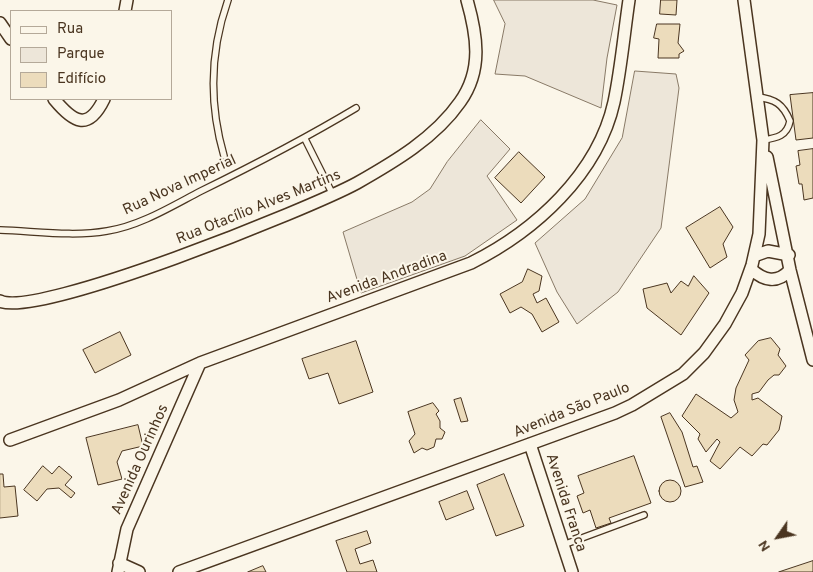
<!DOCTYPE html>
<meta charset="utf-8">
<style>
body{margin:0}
#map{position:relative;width:813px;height:572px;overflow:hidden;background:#fbf6e9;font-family:Overpass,sans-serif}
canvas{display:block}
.legend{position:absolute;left:10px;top:10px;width:162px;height:90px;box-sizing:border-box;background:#fbf6e9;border:1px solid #b4a999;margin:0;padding:6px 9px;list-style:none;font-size:15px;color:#4a3520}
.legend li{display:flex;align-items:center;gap:10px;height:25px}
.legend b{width:25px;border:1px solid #b4a999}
.north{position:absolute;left:753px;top:512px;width:50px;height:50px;-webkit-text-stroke:4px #fbf6e9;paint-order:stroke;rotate:237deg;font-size:14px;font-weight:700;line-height:20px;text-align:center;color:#4a3520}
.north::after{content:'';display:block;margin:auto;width:18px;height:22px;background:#4a3520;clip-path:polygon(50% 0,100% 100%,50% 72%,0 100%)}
</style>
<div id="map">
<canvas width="813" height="572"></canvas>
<ul class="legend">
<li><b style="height:6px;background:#fbf6e9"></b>Rua</li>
<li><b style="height:14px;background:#ede6d9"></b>Parque</li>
<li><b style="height:14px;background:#ecdcbc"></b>Edifício</li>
</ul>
<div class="north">N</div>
</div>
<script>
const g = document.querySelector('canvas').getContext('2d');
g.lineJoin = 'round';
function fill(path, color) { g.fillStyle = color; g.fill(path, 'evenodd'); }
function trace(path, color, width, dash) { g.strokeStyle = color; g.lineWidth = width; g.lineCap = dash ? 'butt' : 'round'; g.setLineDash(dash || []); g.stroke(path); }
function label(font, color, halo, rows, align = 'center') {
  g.font = font + ' Overpass,sans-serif'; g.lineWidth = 4; g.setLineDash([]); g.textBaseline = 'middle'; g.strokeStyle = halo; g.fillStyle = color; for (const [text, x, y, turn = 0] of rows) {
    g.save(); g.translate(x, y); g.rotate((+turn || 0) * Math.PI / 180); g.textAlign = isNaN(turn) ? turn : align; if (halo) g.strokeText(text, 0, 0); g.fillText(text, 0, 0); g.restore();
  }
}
const green = new Path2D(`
 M494,0H593L617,5L607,58L601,108L525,76L495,74L505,24Z
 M635,71L676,74L679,88L661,228L618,292L577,324L557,292L535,243L585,199L622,138Z
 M481,120L510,149L487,176L517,220L465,256L361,293L343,232L412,202L430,189L447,162Z`);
fill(green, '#ede6d9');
trace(green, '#887966', 1);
const building = new Path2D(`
 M661,0H677L676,15L660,14Z
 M657,24H680L678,43L684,51L679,54V58H658L659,39L654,38Z
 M813,93V138L796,140L790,95Z
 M813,149V198L804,200L802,184H799L796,166L800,165L798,151Z
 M519,152L545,177L521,203L495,178Z
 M720,207L733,227L723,244L727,257L710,268L686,228Z
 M528,269L542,276L539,291L533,294L537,303L546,298L559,322L542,332L532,314L521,307L510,313L500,294L522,282Z
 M694,276L709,293L681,335L647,308L643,289L667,283L671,293L681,281L688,286Z
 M120,332L131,355L95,373L83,350Z
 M771,338L780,349L778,355L786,366L779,375H774L768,380L759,392L752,394V400L758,398L782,416L779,430L767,445L763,444L752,456L740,447L720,469L710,461L720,442L717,439L706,452L698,439L700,434L682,416L696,394L731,418L738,412L734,400L736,388L749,360L745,355L758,341Z
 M356,341L373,392L339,404L328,373L309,379L302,359Z
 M461,398L468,421L461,422L454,400Z
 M433,403L439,411L436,414L440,421V428L445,432L442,439H436L434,447L427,450L422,448L414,453L409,441L415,434L408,412Z
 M670,413L682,432L693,467L697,466L703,482L685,487L661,417Z
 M138,425L143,446L122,451L117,462L122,479L98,485L86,438Z
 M634,456L651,503L609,518L611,523L596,528L590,510L583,513L577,496L584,493L578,476Z
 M43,466L52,474L59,466L72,477L65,485L75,493L71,498L59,488L47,489L37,501L24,490Z
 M0,474H3L4,487L15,486L18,516L0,518Z
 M504,474L524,526L496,536L477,485Z
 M659 491a11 11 0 1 1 22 0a11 11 0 1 1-22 0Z
 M467,491L474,509L446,520L439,502Z
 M367,531L371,543L355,549L360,564L373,560L377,572H347L336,541Z
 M813,561V572H779Z
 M263,566L266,572H248Z`);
fill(building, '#ecdcbc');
trace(building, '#4a3520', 1);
const lane = new Path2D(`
 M757,97C775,99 783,104 790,121C787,136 777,138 763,140
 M305,139L333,195
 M224,156C209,104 210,51 228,0
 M0,230C34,231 73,237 107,231C140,226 172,206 201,191C254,165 306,138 356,108
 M563,545L644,515`);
const street = new Path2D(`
 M125,11L127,0
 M0,23L11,39
 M54,99C73,122 88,132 104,99
 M767,157L790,270L813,360
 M754,256L768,251L789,255
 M751,269C764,281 777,284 790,270
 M0,301C37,319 311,208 357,183C394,162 435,138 460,102C483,70 477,35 467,0
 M10,440L119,400L200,363L471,263C535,231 598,174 614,102C621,69 624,34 629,0
 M530,444L572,572
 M119,563L139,572
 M118,572L127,529L200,363
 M179,572L615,413L632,405L683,374L704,353L725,324L742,293L752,265L759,234L763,140L744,0`);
trace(lane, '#4a3520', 8);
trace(street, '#4a3520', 14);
trace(lane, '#fbf6e9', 5.5);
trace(street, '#fbf6e9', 11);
label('15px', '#4a3520', '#fbf6e9', [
 ["Rua Nova Imperial",180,186,-25],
 ["Rua Otacílio Alves Martins",259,208,-22],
 ["Avenida Andradina",387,278,-20],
 ["Avenida São Paulo",572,411,-22],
 ["Avenida Ourinhos",141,460,-66],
 ["Avenida Franca",565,503,72]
]);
</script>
